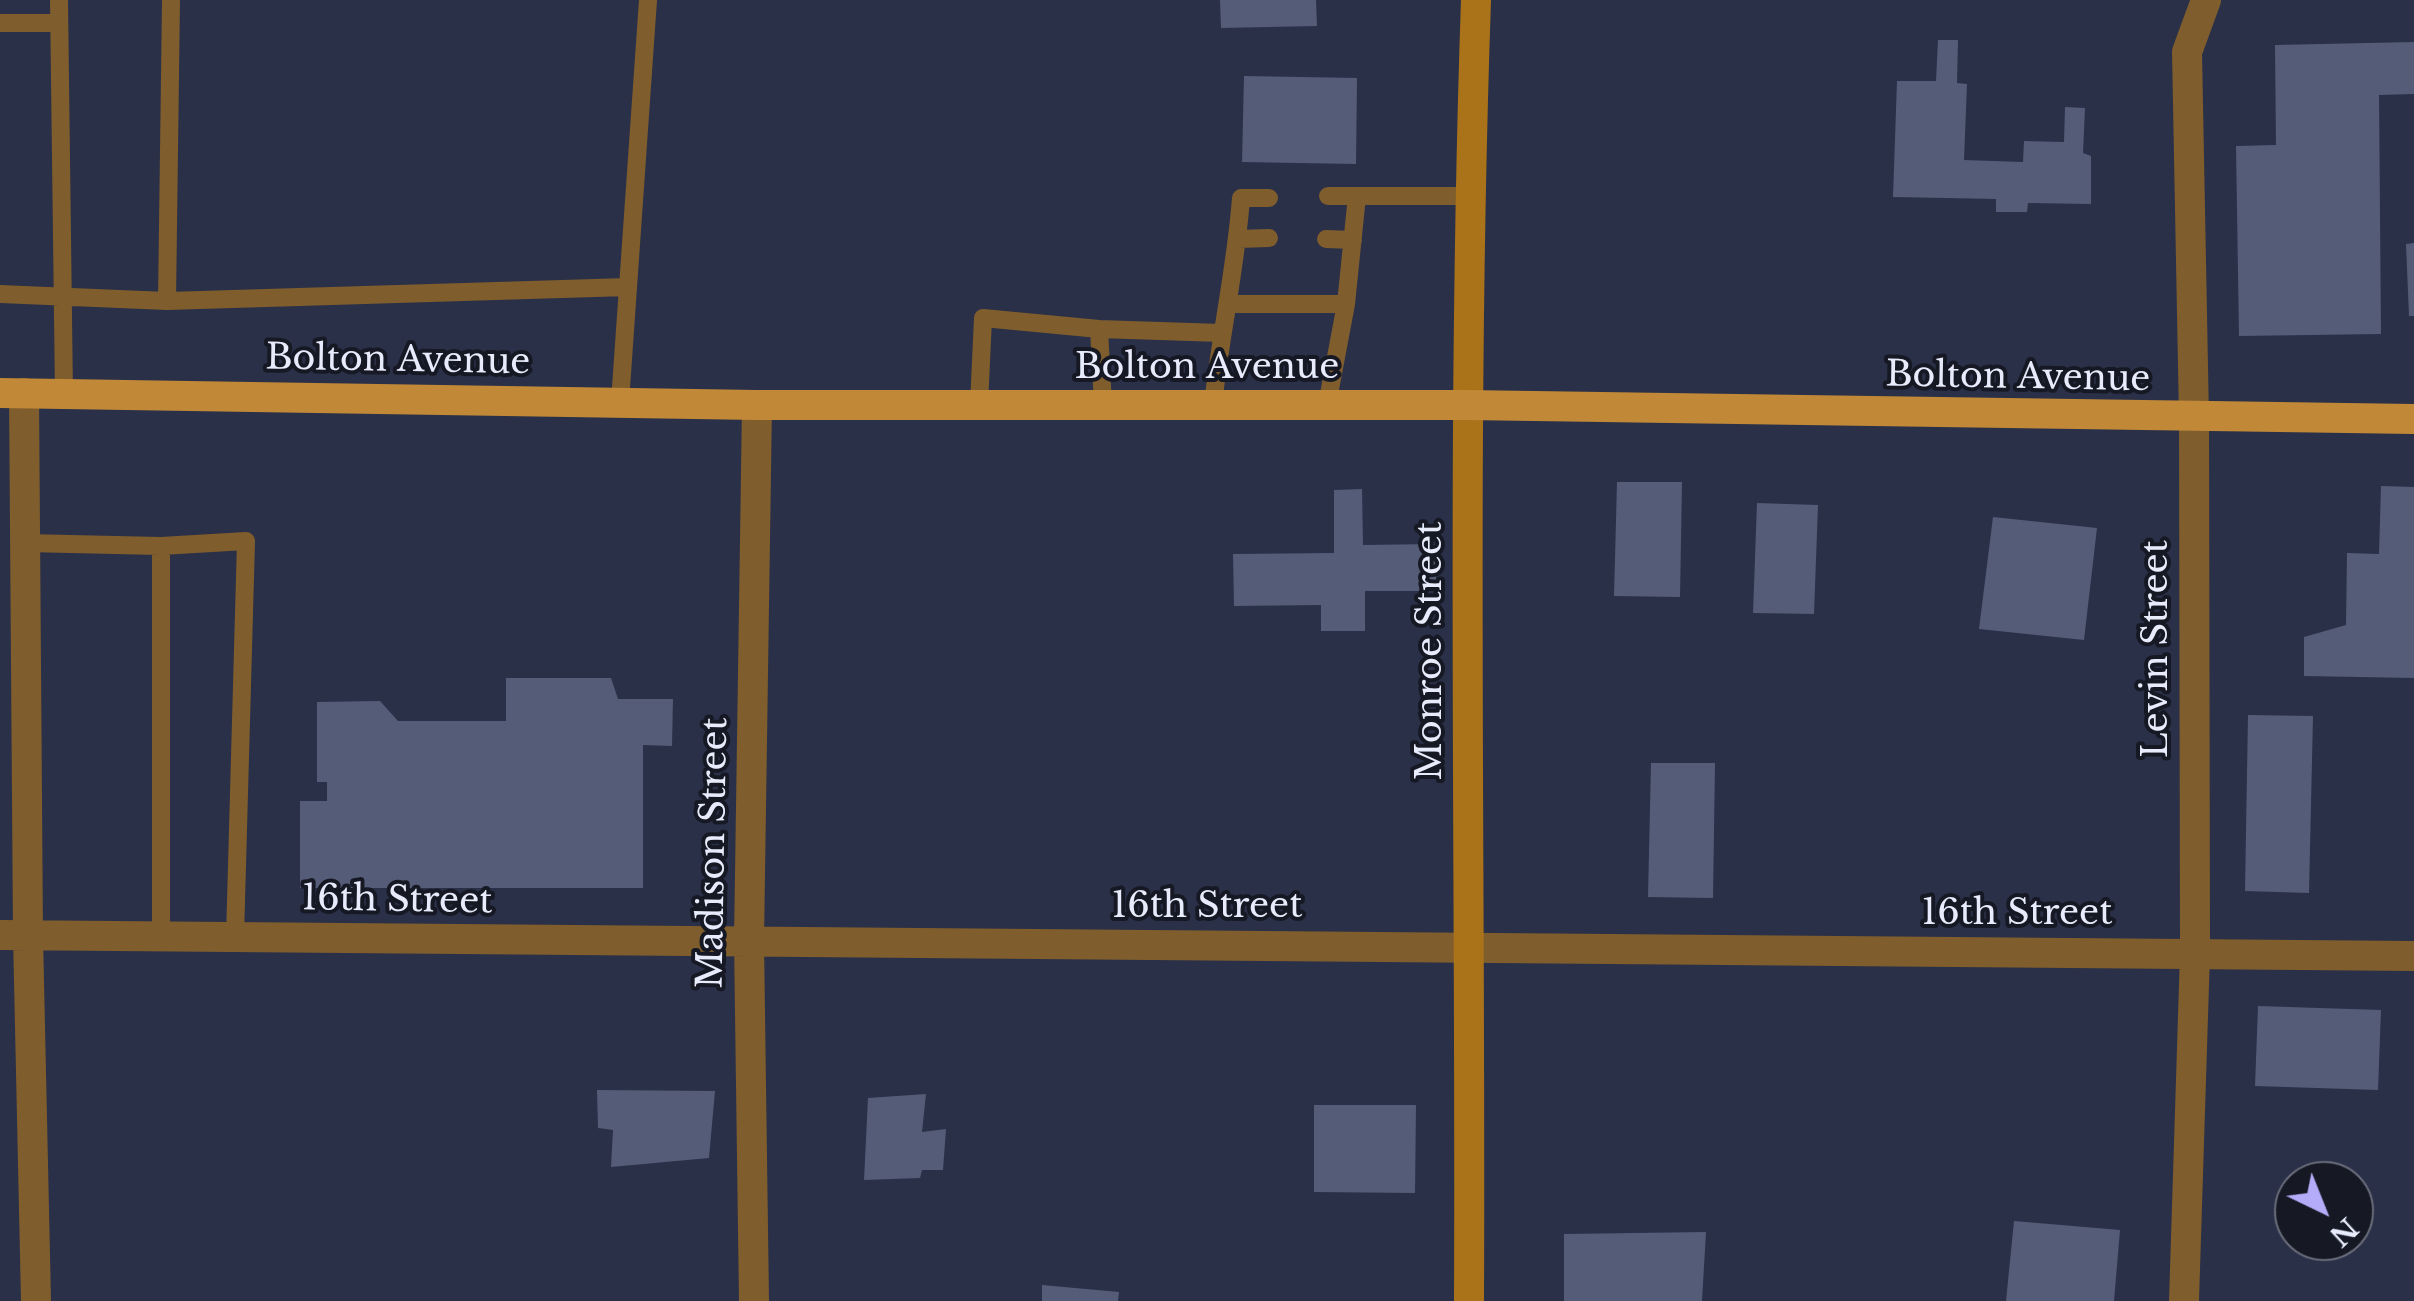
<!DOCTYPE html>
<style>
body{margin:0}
#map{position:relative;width:2414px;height:1301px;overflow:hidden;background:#2a3048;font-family:"Libre Baskerville",serif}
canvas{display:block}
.north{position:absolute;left:2274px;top:1161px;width:100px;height:100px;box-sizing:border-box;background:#161924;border:2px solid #6a6d7a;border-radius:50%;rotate:137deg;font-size:28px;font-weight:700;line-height:40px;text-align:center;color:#e7ebfb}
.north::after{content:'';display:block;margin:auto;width:35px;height:45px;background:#b4acf9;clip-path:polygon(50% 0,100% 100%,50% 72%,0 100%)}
</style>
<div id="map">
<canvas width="2414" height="1301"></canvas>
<div class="north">N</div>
</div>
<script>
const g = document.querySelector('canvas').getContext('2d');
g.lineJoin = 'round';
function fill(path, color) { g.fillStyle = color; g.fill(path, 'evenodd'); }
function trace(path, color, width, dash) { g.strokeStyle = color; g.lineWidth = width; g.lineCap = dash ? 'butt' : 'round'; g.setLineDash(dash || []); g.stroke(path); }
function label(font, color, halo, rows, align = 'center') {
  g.font = font + ' "Libre Baskerville",serif'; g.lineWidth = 8; g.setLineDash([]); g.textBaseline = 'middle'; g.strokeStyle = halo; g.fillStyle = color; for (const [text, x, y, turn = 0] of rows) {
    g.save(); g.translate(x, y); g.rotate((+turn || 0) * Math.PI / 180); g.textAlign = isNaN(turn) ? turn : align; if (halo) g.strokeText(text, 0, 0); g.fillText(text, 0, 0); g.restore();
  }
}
fill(new Path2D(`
 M1220,0H1316L1317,26L1221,28Z
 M1938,40H1958L1957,83L1967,84L1964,160L2023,162L2024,141L2064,142L2065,107L2085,108L2083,153L2091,156V204L2028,203L2027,212H1996V199L1893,197L1897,81H1936Z
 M2414,42V94L2379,95L2381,334L2239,336L2236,146L2276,145L2275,45Z
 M1244,76L1357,78L1356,164L1242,162Z
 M2414,243V316H2409L2406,244Z
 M1617,482H1682L1680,597L1614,596Z
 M2381,486L2414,487V678L2304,676V637L2346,625L2347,553L2379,554Z
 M1362,489L1363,545L1436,544V591H1365V631H1321V605L1234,606L1233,554L1334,553V490Z
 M1757,503L1818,505L1814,614L1753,613Z
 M1993,517L2097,528L2084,640L1979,629Z
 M506,678H611L618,699H673L672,746L643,745V888H300V801H327V782H317V702L380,701L398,721H506Z
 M2248,715L2313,716L2309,893L2245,891Z
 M1651,763H1715L1713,898L1648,897Z
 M2258,1006L2381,1010L2378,1090L2255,1086Z
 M597,1090L715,1091L709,1158L611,1167L613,1130L598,1128Z
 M926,1094L922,1132L946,1129L943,1170H922L920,1178L864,1180L868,1098Z
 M1314,1105H1416L1415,1193L1314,1192Z
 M2014,1221L2120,1230L2114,1301H2006Z
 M1706,1232L1702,1301H1564V1234Z
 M1042,1285L1119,1292L1118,1301H1042Z`), '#555c77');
trace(new Path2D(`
 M59,0L64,394
 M171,0L167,301L628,287
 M0,23H59
 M1328,196H1469
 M1238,239L1269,238
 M1326,239L1353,240
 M0,294L167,301
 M1228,304H1346L1357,196
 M620,402L648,0
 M979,405L983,318L1099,329
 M1103,405L1099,329L1221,333
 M1213,405C1220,336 1236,268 1241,198H1269
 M1327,405L1346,304
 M25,543L161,546
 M161,936V546L246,541L235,937`), '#7f5d2d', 18);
trace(new Path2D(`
 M24,393L28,935L36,1301
 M0,935L2414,956
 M754,1301L749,941L757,405
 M2184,1301L2195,953L2194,418L2187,52L2206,0`), '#7f5d2d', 30);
trace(new Path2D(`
 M1469,1301C1471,867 1461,434 1476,0`), '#aa731a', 30);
trace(new Path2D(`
 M0,393L757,405H1466L2414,419`), '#c18937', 30);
label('35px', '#e7ebfb', '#161924', [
 ["Bolton Avenue",398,361,1],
 ["Bolton Avenue",1207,368],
 ["Bolton Avenue",2018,378,1],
 ["Levin Street",2157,649,-90],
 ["Monroe Street",1431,651,-90],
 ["Madison Street",714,853,-89],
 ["16th Street",397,901,1],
 ["16th Street",1207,907],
 ["16th Street",2017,914]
]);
</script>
